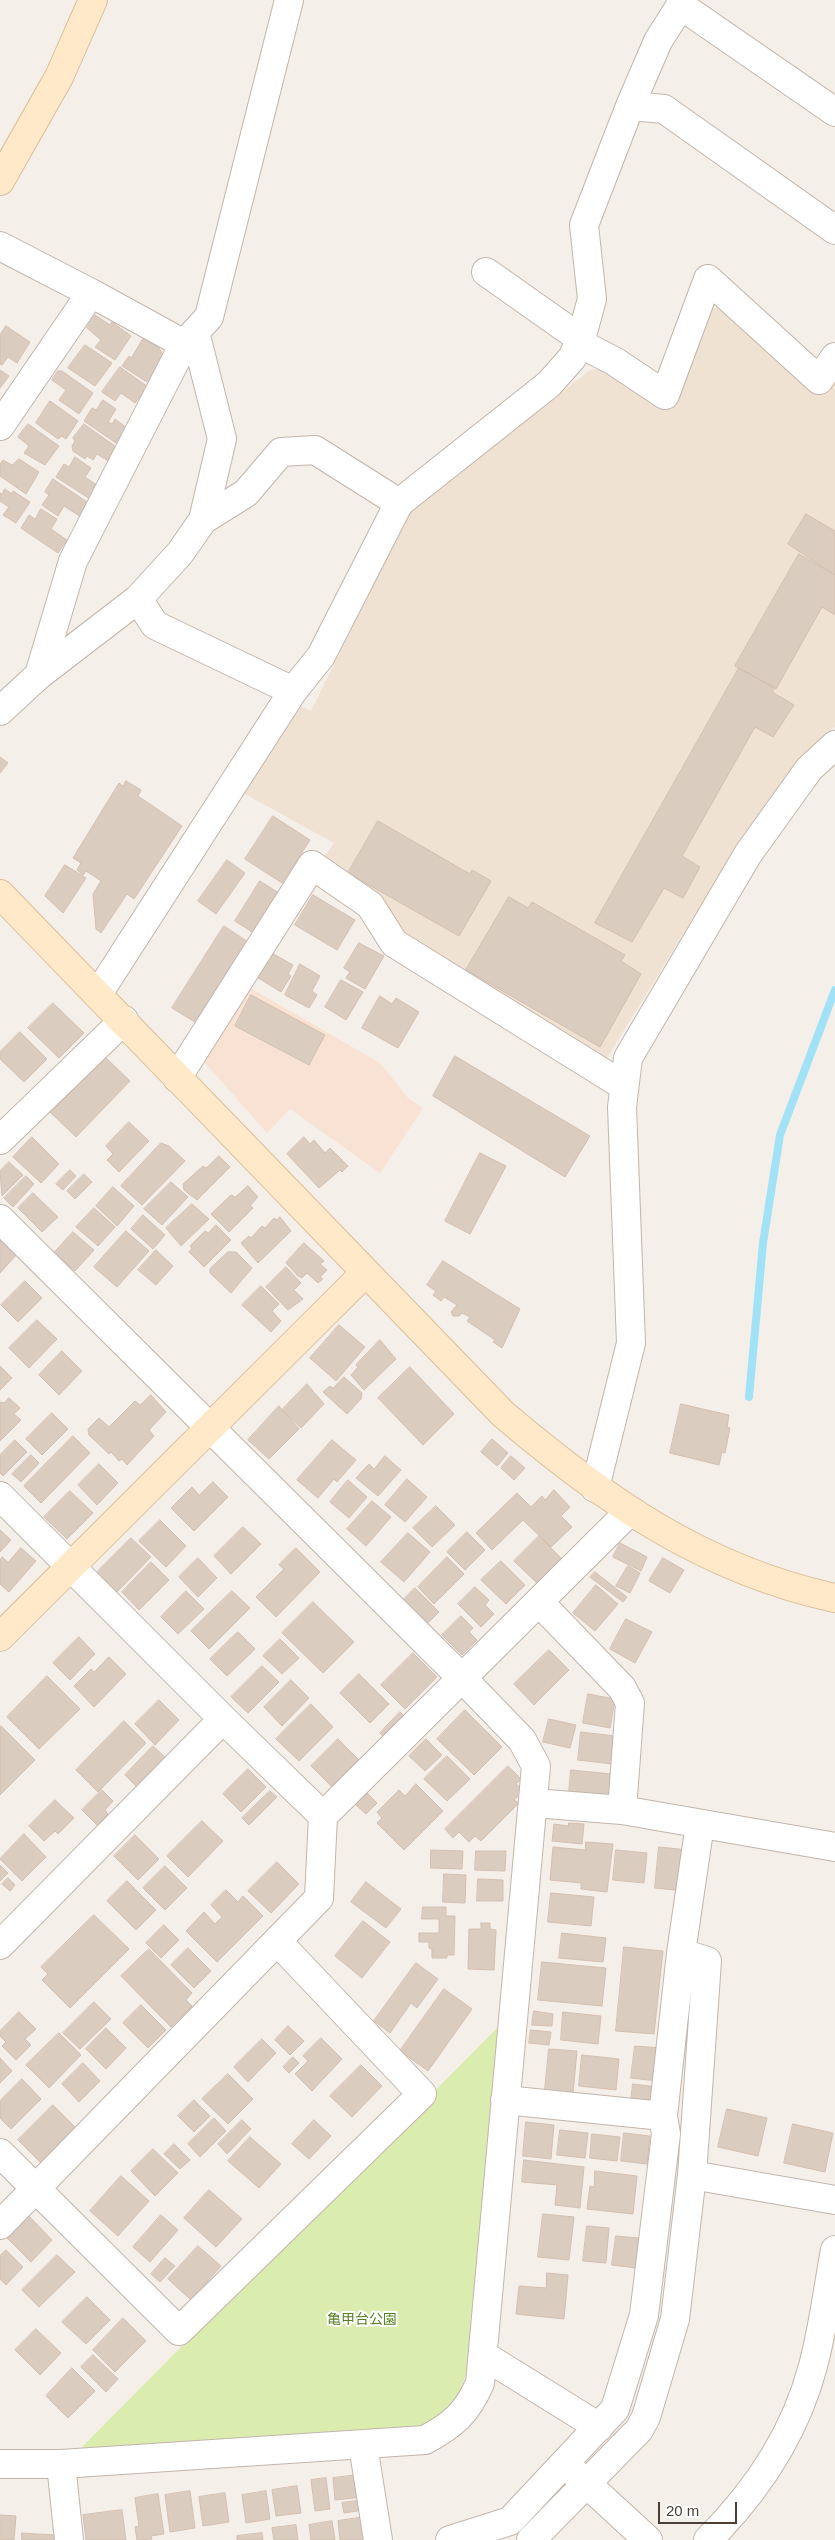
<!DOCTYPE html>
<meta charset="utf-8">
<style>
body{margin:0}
#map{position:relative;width:835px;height:2540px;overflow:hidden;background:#f5efe9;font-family:Arial,sans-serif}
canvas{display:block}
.scale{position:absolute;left:658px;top:2502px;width:79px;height:22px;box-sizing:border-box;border:2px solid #4a3f36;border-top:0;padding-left:6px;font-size:15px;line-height:18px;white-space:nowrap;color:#4a3f36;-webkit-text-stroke:4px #fff;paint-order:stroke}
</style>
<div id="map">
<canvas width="835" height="2540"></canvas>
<div class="scale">20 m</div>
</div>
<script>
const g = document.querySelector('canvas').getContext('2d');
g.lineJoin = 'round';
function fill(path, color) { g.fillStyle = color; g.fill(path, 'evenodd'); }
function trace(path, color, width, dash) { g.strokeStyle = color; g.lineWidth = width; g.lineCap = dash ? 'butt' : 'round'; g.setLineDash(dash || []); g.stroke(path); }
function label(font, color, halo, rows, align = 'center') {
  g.font = font + ' Arial,"Noto Sans JP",sans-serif'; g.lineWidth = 4; g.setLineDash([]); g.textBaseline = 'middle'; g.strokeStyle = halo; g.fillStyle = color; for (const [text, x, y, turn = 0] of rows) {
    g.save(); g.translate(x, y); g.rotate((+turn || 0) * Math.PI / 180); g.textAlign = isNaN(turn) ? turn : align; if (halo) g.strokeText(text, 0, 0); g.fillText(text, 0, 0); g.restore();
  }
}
fill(new Path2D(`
 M247,986L380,1063L408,1098L423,1108L380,1173L290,1109L267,1133L200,1057Z`), '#f8e2d3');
fill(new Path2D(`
 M724,306L835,372V727L798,758L768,808L751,824L605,1061L404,937L320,863L334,843L243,793L300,706L311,711L411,510L590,370L609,368L670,406L706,310Z`), '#efe2d2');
fill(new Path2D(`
 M499,2026L468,2367C458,2401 451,2417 415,2427L85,2451L82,2447Z`), '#dbecaf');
trace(new Path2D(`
 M749,1397L763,1243L780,1135L835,990`), '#a2e2f6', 8);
const building = new Path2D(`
 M95,315L110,325L112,322L131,336L115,360L95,347L101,340L87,328Z
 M6,326L30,342L17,363L8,357L2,365L0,364V335Z
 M143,339L159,348L165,358L147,382L122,366L129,356L131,358Z
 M85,345L112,363L95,386L68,368Z
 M120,367L148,387L135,403L121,393L115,401L102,392Z
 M0,370L9,376L0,388Z
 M58,371H62L93,393L79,414L59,400L66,390L52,380Z
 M103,400L116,409L108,422L112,424L115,419L127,428L116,443L84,421L92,408L96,410Z
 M50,401L78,421L66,439L62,436L58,439L36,423Z
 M28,424L59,446L45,465L24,453L29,446L18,437Z
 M84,424L119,449L110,462L97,454L93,460L87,456L85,459L73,451L72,446L75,441L73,438Z
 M75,457L91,468L85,477L98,486L90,499L56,477L64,464L69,467Z
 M19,459L39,472L26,494L0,476V464L3,460L12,465Z
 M53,479L90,504L81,517L64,506L58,516L42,505L49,495L45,492Z
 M5,489L12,494L13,491L30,502L16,523L3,515L9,507L0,501V493L2,494Z
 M41,509L57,519L51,529L67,540L58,553L21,528L29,515L35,519Z
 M806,514L835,531V575L788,544Z
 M799,554L835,575V615L822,607L776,689L735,666Z
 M739,668L775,688L772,692L794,705L773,737L755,727L682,856L700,867L683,898L664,888L632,942L595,923Z
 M0,757L8,763L0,773Z
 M126,781L141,790L138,796L182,826L134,899L127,894L101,933L96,929L93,894L101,881L86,871L83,875L77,870L81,863L73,858L119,783L123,786Z
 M273,816L310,840L282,883L245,859Z
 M378,821L470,874L472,870L491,881L459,936L348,873Z
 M227,860L245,873L216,914L198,901Z
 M65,865L86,878L63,913L45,896Z
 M260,881L282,895L257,935L235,921Z
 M313,895L355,920L337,950L295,925Z
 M509,897L528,908L532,902L625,955L621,961L641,974L600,1047L466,970Z
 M224,926L248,942L228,970L230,971L198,1024L172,1008Z
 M359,943L384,956L365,989L346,978L350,972L344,968Z
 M270,952L293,965L288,974L291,976L281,992L255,976Z
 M300,964L320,976L312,991L317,995L309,1008L285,995Z
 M341,980L363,992L346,1020L325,1007Z
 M251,995L325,1035L309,1065L235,1026Z
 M380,996L392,1004L396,998L419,1012L398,1048L362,1028Z
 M53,1003L84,1033L59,1058L28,1028Z
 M20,1032L47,1059L24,1082L0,1059V1052Z
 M104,1056L130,1081L76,1137L49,1111Z
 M455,1056L590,1136L565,1177L433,1096Z
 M129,1122L149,1141L119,1172L107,1160L113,1154L106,1146Z
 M32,1137L59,1164L41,1183L13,1157Z
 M304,1137L310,1144L314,1140L325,1153L330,1148L348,1166L342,1172L340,1170L319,1188L287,1154Z
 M161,1143L169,1146L185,1161L142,1205L121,1186Z
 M480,1153L506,1166L470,1234L445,1221Z
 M219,1156L230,1167L197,1200L184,1190L183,1184L203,1166L206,1168Z
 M9,1162L23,1175L2,1196L0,1171Z
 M70,1170L76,1176L63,1190L56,1184Z
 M84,1174L92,1182L75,1199L67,1191Z
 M26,1176L34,1184L13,1207L4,1198Z
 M171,1182L188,1197L162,1225L144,1209Z
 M248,1186L258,1197L250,1206L253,1208L229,1232L211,1214L231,1195L235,1197Z
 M113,1187L134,1206L117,1226L96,1206Z
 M33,1193L58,1217L42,1232L18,1208Z
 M192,1204L209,1219L181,1246L166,1228Z
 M94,1208L115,1227L98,1246L76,1227Z
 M143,1215L165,1235L153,1249L131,1229Z
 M280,1217L291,1231L258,1263L241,1243L249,1236L251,1238L262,1226L265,1228L274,1218L277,1220Z
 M216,1225L231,1240L204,1267L189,1252L192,1248L190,1246L205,1231L208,1233Z
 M126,1231L149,1251L117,1287L94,1267Z
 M73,1232L94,1250L75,1271L54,1253Z
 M0,1240L17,1254L0,1273Z
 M304,1243L324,1261L320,1264L327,1270L320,1277L323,1279L318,1283L307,1273L302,1278L298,1276L286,1263Z
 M156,1250L173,1266L156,1285L138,1270Z
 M228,1252H236L252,1268L231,1293L210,1273V1269Z
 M443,1261L520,1309L502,1348L493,1342L495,1340L467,1321L470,1317L462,1313L459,1316H453L451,1312L457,1305L444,1297L441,1301L433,1295L436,1291L427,1285Z
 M286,1267L301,1283L294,1290L303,1299L288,1310L266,1287Z
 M25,1281L42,1298L18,1322L1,1305Z
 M261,1286L279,1304L272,1311L281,1321L271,1332L242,1305Z
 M37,1320L57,1339L29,1368L9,1348Z
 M339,1325L365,1347L336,1381L310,1358Z
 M380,1340L396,1359L364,1390L351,1375L358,1367L356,1365Z
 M62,1351L82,1371L59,1395L39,1375Z
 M0,1366L12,1378L0,1390Z
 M410,1367L454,1414L423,1445L378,1398Z
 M344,1377L362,1393L361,1399L347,1414L323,1392L330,1386L333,1388Z
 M307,1384L324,1404L301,1428L282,1410Z
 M151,1395L166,1412L149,1430L154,1436L127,1465L122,1459L119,1461L111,1452L109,1454L89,1435L88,1429L99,1418L109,1427L135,1401L140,1405Z
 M9,1398L20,1408L14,1414L21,1420L0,1441V1402L4,1403Z
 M681,1404L729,1415L727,1427L730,1428L725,1453L722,1452L719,1465L670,1453Z
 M279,1406L299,1429L269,1459L248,1440Z
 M52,1413L68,1429L42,1455L26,1439Z
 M73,1436L90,1453L41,1503L24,1486Z
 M492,1439L508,1453L497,1466L481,1452Z
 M15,1440L27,1452L3,1476L0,1473V1455Z
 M332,1440L356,1460L337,1482L334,1479L318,1498L297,1480Z
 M31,1455L39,1463L21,1482L12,1474Z
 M385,1456L401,1470L378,1496L356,1478L369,1464L374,1469Z
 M511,1456L525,1468L514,1480L501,1468Z
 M99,1464L118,1483L97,1505L78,1485Z
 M407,1479L427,1497L405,1522L385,1505Z
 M348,1480L367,1497L349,1518L330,1502Z
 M213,1482L228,1497L194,1531L171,1508L192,1487L199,1495Z
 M554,1490L570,1507L561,1516L572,1527L551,1547L523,1520L492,1550L476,1533L517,1493L531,1507L542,1496L545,1500Z
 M70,1491L93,1513L67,1539L44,1517Z
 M372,1501L391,1517L366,1546L347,1529Z
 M436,1506L455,1525L432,1547L413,1528Z
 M160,1520L186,1546L166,1567L139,1541Z
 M243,1527L261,1544L231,1574L214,1556Z
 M0,1530L11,1540L0,1552Z
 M467,1532L485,1550L465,1570L447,1552Z
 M408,1533L430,1552L404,1582L381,1562Z
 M539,1536L565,1562L540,1586L514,1561Z
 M131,1538L151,1557L115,1594L95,1574Z
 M620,1543L647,1557L641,1571L613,1557Z
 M21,1548L36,1561L9,1592L0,1584V1560L2,1557L8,1562Z
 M296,1548L320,1572L276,1617L256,1597L284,1569L279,1565Z
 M447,1557L464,1574L434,1604L418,1587Z
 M198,1558L217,1578L198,1597L179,1577Z
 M663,1558L684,1570L670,1593L649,1581Z
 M501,1561L525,1585L506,1604L481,1580Z
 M151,1562L169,1580L139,1610L122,1592Z
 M628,1566L640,1573L630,1593L616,1586Z
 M595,1572L627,1597L623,1602L590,1577Z
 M596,1585L618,1604L595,1631L573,1613Z
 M475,1587L489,1600L485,1605L494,1614L481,1627L458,1604Z
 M415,1588L439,1612L427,1624L403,1600Z
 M186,1591L204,1609L178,1634L161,1617Z
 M232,1591L250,1608L209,1649L191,1631Z
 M313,1602L354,1642L323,1673L282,1633Z
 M461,1616L473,1628L469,1632L477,1640L462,1655L442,1635Z
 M626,1619L652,1632L635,1663L610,1649Z
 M238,1632L255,1649L227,1676L210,1659Z
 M79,1637L95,1654L70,1680L53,1663Z
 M280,1639L299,1658L282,1674L263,1656Z
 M549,1650L569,1670L534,1705L514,1684Z
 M413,1653L437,1677L405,1709L381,1685Z
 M109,1657L126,1674L94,1707L74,1686L91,1669L94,1672Z
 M262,1666L279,1682L248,1713L231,1697Z
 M359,1674L389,1704L370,1723L340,1693Z
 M47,1676L80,1709L39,1749L7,1717Z
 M291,1680L309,1698L282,1726L264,1707Z
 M588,1694L615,1699L610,1728L583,1723Z
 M159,1700L179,1720L155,1745L135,1724Z
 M311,1704L333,1727L299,1761L276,1739Z
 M465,1710L502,1747L474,1775L437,1739Z
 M400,1712L408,1720L388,1741L380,1733Z
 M549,1719L576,1725L570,1748L543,1742Z
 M124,1721L146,1743L98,1792L76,1770Z
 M1,1726L35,1760L0,1795V1727Z
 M581,1732L615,1736L612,1764L578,1760Z
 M338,1739L361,1762L334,1789L311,1766Z
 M426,1739L442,1755L425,1771L409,1756Z
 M153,1746L167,1759L138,1788L125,1775Z
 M447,1756L470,1779L447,1801L424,1779Z
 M508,1766L521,1779L516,1784L524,1791L514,1800L519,1803L481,1841L475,1836L469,1842L459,1832L453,1838L445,1829Z
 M248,1769L266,1787L241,1812L223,1794Z
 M571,1770L611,1774L609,1798L569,1794Z
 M416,1784L443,1811L404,1850L377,1823L382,1818L377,1812L399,1790L405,1796Z
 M102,1790L113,1801L105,1810L108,1814L97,1825L82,1810Z
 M270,1791L277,1797L249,1825L242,1818Z
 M367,1793L377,1803L366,1814L356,1805Z
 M55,1800L74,1818L58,1834L55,1831L44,1841L29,1826Z
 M202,1821L223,1841L188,1877L167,1856Z
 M569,1823L584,1824L582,1844L552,1841L554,1824L568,1826Z
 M24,1834L46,1857L22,1881L0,1859Z
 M135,1835L159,1859L138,1880L114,1856Z
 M586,1842L613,1844L607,1892L581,1889V1883L550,1880L553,1847L585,1850Z
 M659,1847L688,1850L684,1891L655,1888Z
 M431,1850L463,1851L462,1869L431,1868Z
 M616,1850L647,1853L644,1883L613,1880Z
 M476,1851H506L505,1871L475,1870Z
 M277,1862L299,1884L271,1913L248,1891Z
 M0,1865L8,1873L0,1881Z
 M165,1866L187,1888L165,1910L143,1888Z
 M444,1874L466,1875L465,1903L443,1902Z
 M8,1878L15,1885L10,1891L2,1884Z
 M478,1879L503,1880V1901H477Z
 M127,1881L156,1910L136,1930L107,1901Z
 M366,1882L401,1909L386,1928L351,1902Z
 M226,1890L238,1902L243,1896L263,1916L217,1962L186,1931L204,1912L215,1924L222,1917L211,1905Z
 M551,1893L594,1897L591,1926L548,1922Z
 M423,1907H446V1916H455L454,1955H447V1958H432V1949L429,1948V1942H419V1933H439V1919H422Z
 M94,1915L129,1949L70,2008L42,1980L48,1974L41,1967Z
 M363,1921L390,1942L362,1978L335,1956Z
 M481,1923H490V1929L496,1930L494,1970L468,1969L469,1929H481Z
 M164,1925L179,1940L161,1958L146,1943Z
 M562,1933L606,1938L603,1962L559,1958Z
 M624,1947L663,1951L654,2034L616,2031Z
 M188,1948L211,1971L194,1988L171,1965Z
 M149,1949L192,1993L186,2000L192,2006L171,2027L121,1976Z
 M542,1962L606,1968L602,2006L538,2000Z
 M416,1963L438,1979L417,2008L411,2003L390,2033L374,2021Z
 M444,1989L472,2009L428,2071L400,2051Z
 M94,2002L111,2019L80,2049L63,2033Z
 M141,2005L166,2030L148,2048L123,2023Z
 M534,2011L553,2014L552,2026L532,2025Z
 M19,2012L36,2029L25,2039L31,2045L16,2060L2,2046L6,2042L0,2036V2031Z
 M563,2012L601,2016L598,2044L561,2040Z
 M288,2026L304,2041L290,2055L275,2040Z
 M106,2028L126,2048L106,2069L86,2049Z
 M531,2030L551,2032L549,2045L529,2043Z
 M59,2033L81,2055L49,2088L26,2065Z
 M321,2038L342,2059L312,2091L295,2074L308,2061L303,2056Z
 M262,2039L276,2053L248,2082L234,2067Z
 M635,2046L661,2048L657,2081L631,2078Z
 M549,2049L577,2051L573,2093L545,2090Z
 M582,2055L619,2059L616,2090L579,2086Z
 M293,2057L299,2063L289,2073L283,2067Z
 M0,2058L12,2071L0,2083Z
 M83,2063L100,2081L79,2102L62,2084Z
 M361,2065L382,2086L352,2117L330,2096Z
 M228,2074L253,2099L228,2124L202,2099Z
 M22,2079L41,2099L11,2129L0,2118V2101Z
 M633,2084L658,2087L656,2103L631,2101Z
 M194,2100L210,2116L194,2132L178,2116Z
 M53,2105L77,2129L42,2164L18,2140Z
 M727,2109L767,2118L758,2156L718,2147Z
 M214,2118L226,2131L200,2157L188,2144Z
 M242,2120L251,2129L227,2154L218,2144Z
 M314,2120L331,2136L309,2159L292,2144Z
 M526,2122L554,2125L551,2159L523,2156Z
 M793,2124L833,2133L825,2172L784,2163Z
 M560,2130L588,2133L585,2158L557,2155Z
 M624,2133L650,2136L647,2164L621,2161Z
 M592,2134L620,2137L617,2161L590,2158Z
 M250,2137L281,2164L259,2188L228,2161Z
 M174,2144L190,2160L180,2169L164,2154Z
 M153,2149L178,2173L155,2196L131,2171Z
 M524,2160L584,2167L580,2208L555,2205L557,2185L522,2182Z
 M595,2171L637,2176L633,2214L587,2209L590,2186L594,2187Z
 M121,2176L149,2201L118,2236L90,2211Z
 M209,2190L242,2219L216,2247L184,2218Z
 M27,2214L52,2240L31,2262L5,2236Z
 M543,2214L574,2217L569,2260L538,2257Z
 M161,2215L178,2230L150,2262L133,2247Z
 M587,2226L609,2228L606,2263L583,2261Z
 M616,2236L639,2238L636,2268L612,2265Z
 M198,2246L221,2266L191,2300L168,2279Z
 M6,2250L23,2267L6,2285L0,2279V2256Z
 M57,2255L75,2272L39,2307L22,2290Z
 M165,2258L175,2266L160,2282L151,2274Z
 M547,2273L568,2275L564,2319L516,2314L519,2286L546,2288Z
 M87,2297L110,2320L86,2344L62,2322Z
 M123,2318L146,2341L115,2372L93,2350Z
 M36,2329L61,2353L40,2375L15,2350Z
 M93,2355L118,2379L106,2392L81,2367Z
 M72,2368L95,2391L68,2418L46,2396Z
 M358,2475L362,2497L335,2500L333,2478Z
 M326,2478L330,2509L315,2511L311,2480Z
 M297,2486L301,2513L276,2516L272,2490Z
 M190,2491L195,2528L170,2532L165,2495Z
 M266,2491L270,2519L246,2523L242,2495Z
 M225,2493L229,2522L203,2526L199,2497Z
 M158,2494L164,2534L151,2536L152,2539L137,2540L135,2527L139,2526L135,2498Z
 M363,2500L364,2510L344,2513L342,2503Z
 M122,2510L126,2540H86L83,2515Z
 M0,2515L16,2516L14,2540H0Z
 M365,2517L368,2540H340L338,2521Z
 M332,2521L335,2540H311L309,2525Z
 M296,2525L298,2540H274L272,2528Z
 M22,2533L55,2535V2540H22Z
 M262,2533L263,2540H237V2536Z`);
fill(building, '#dbccc0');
trace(building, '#d3bfb0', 1);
const street = new Path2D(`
 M680,5L835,112
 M630,106L664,109L835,230
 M0,246L91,293L0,426
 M486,272L581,339
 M91,293L184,344
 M195,332L222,439L203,520
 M579,343L614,361L665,395L708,279L819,380L835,357
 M138,599L155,625L293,691
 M39,675L138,599L180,553L203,520L246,493L281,452L315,450L399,503
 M0,711L39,675L73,561L184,344L209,317L289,0
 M98,994L293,691L321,656L399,503L549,384L572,358L581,339L592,299L584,225L630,106L658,41L684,0
 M177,1078L312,865L370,905L394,943L624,1086
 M0,1140L124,1020
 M0,1219L462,1678L522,1740L536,1766L480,2383C467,2413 453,2425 425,2440L61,2464H0
 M595,1488L631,1343L622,1107L628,1058L748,854L809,769L835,745
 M0,1496L223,1719L323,1816L319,1898L0,2225
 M539,1602L622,1688L630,1703L622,1810
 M534,1803L622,1810L835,1847
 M323,1816L629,1512
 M0,1945L223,1719
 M505,2100L663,2116
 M0,2153L179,2331L422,2094L278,1942
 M692,2175L835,2200
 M483,2355L599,2427
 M363,2445L378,2540
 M61,2464L69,2540
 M574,2472L648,2540
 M450,2540L510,2521L615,2409L644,2315L666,2134L663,2116L681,1953L700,1824
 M531,2540L639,2430L646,2417L675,2319L692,2175L707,1961L681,1953
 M708,2540C757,2491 795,2434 813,2366C823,2329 828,2288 835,2250`);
const secondary = new Path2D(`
 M0,181L59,77L93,0
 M0,894L503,1414C603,1499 704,1570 835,1598
 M0,1637L365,1273`);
trace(street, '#c2b5ab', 30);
trace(secondary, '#dcbe98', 30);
trace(street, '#fff', 28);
trace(secondary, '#ffe9c9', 28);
label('14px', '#588125', '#fff', [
 ["亀甲台公園",362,2320]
]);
</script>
